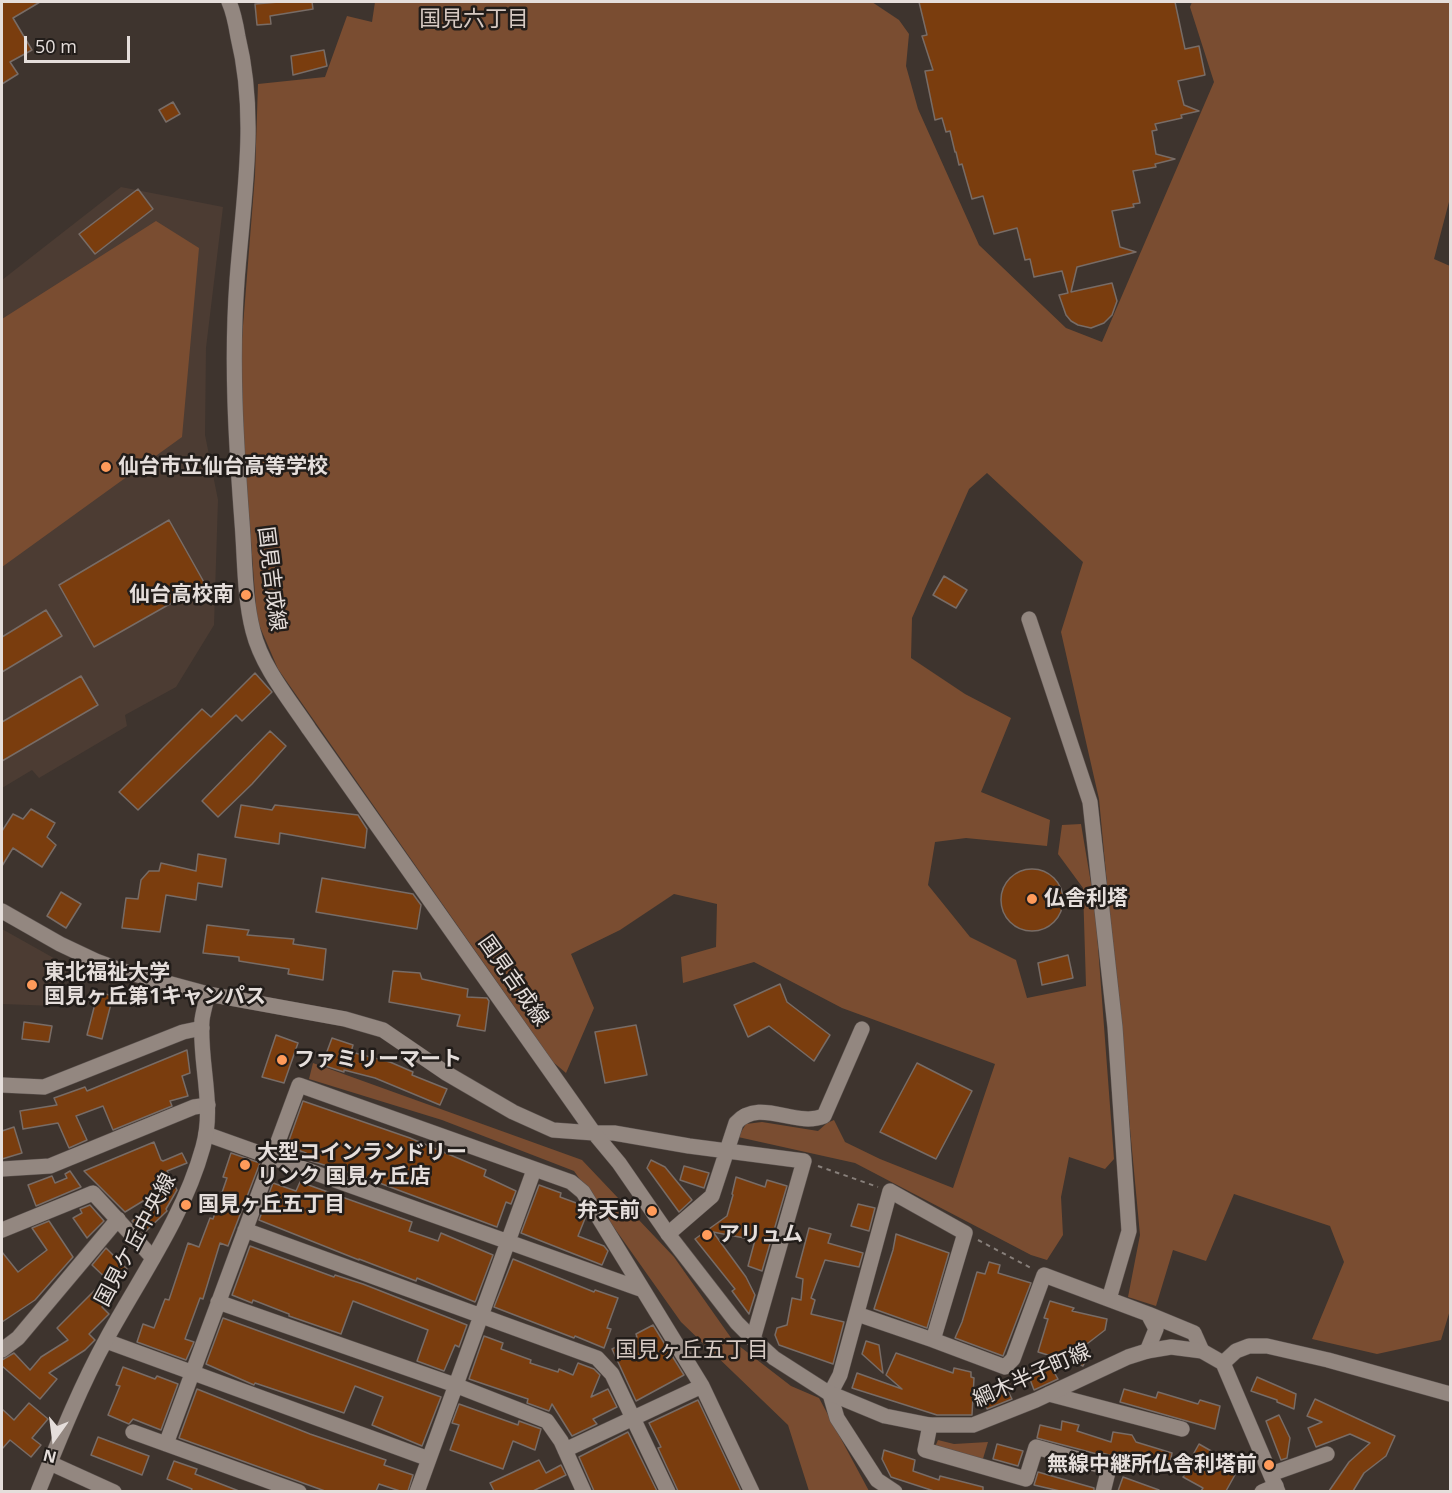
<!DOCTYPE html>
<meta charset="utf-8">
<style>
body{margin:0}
#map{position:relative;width:1452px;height:1493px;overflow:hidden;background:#3e342e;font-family:"Open Sans",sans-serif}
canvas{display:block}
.frame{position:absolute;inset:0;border:3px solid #e5dedb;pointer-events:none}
.north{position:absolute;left:24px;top:1409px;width:60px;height:60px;-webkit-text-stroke:4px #221d1a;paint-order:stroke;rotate:194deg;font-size:16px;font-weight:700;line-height:24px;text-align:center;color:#e5dedb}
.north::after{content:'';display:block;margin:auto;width:21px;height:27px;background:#e5dedb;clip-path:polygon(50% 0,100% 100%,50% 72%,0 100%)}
.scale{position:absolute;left:24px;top:36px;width:106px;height:27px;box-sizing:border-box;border:3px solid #e5dedb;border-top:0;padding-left:8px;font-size:18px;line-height:21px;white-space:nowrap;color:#e5dedb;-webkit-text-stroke:4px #221d1a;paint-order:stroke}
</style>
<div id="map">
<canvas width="1452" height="1493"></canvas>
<div class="frame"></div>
<div class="north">N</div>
<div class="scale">50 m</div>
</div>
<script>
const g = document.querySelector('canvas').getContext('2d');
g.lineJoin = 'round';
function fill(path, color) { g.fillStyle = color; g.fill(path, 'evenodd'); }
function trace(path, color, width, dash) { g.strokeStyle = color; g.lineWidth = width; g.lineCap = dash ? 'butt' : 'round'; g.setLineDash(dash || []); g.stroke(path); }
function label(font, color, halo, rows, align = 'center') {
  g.font = font + ' "Open Sans","Noto Sans JP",sans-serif'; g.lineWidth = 5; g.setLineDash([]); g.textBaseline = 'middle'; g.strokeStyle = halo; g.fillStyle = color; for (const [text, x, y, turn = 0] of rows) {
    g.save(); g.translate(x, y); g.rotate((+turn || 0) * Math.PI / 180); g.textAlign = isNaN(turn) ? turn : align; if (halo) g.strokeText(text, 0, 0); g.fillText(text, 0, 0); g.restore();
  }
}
fill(new Path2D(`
 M121,187L223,207L206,348L205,435L218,500L214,625L176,687L125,715L127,726L39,778L32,770L2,788V280Z
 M2,929L68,966L55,1006L2,1004Z`), '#4c3c33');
fill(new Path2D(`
 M375,2H872L899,20L909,34L906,66L918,109L979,245L1066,328L1102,342L1214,82L1190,7L1192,2H1450V198L1434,259L1450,266V1310L1441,1340L1377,1354L1312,1339L1344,1262L1330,1226L1234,1194L1206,1261L1173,1250L1156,1306L1128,1297L1140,1235L1099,799L1061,632L1083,562L987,473L969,489L912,618L911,658L965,694L1011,718L981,792L1050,820L1047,846L966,838L935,842L928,885L970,937L1016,960L1027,998L1086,986L1083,888L1058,854L1062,825L1081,824L1095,907L1114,1159L1105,1169L1069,1157L1061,1197L1063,1235L1047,1260L1031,1255L855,1163L738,1137L746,1124L762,1122L818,1131L827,1123L834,1120L845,1142L880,1159L953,1188L995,1064L842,1008L754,962L683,983L681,957L716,947L717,904L674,894L620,930L571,954L594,1008L566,1073L553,1062L278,669L257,620L244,450L241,351L255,175L258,84L325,77L347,16L372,22Z
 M156,221L199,248L182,437L2,567V319Z
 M313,1063L582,1160L674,1257L734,1342L791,1386L819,1398L869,1491H809L788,1425L681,1322L574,1171L442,1120L309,1079Z
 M938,1440L954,1444L988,1442L982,1462L934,1449Z`), '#7a4d31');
const building = new Path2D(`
 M2,2H40L13,18L32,50L10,62L18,74L2,84Z
 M279,2H312L313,9L270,16L271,24L257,25L255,4Z
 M919,2H1175L1185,49L1199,46L1205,75L1178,81L1184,105L1199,111L1181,115L1182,118L1155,124L1157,130L1152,131L1156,154L1175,159L1155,164L1156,167L1133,171L1140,203L1133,204L1134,207L1112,211L1120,247L1136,252L1077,267L1071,292L1112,283L1117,301L1112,315L1104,323L1091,328L1078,325L1071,321L1066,315L1059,295L1068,293L1062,271L1034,277L1030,259L1025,260L1017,228L994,234L983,196L972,199L962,164L959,165L956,152H955L950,131L946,132L942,118L935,120L925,71L933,70L922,36L927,35Z
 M324,50L327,66L293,75L291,56Z
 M173,102L180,114L166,122L159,110Z
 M138,189L153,209L95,254L79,234Z
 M169,520L205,584L94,647L59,585Z
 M944,576L967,590L956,608L933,595Z
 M46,610L62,636L2,672V637Z
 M255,673L272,692L242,721L236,715L138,810L119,792L202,709L211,717Z
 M81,676L98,705L2,761V722Z
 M270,731L286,746L252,784L218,817L202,801Z
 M241,805L272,810L275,805L358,815L367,829L365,848L280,833L279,844L235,837Z
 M31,809L55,823L47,837L56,845L42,867L13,848L2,866V831L13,814L23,819Z
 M198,854L226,859L222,887L198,883L196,900L166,895L160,932L122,928L126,898L138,899L141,880L149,871H159L161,863L196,871Z
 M1001 900a31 31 0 1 1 62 0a31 31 0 1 1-62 0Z
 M322,878L413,894L421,905L417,929L316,912Z
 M61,892L81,904L66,928L47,916Z
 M207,925L249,930L247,935L294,939L293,944L326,949L323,980L288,974L289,969L239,961V957L203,953Z
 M1068,955L1073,978L1042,985L1038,963Z
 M393,971L420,973L422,979L468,989L467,997L487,998L489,1001L485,1031L457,1026L460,1015L389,1002Z
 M780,984L787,1002L830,1035L814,1061L769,1026L748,1037L734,1005Z
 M98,992L113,996L102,1039L87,1035Z
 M24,1022L52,1026L49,1042L22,1039Z
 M636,1025L647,1075L605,1083L595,1032Z
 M276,1035L298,1043L284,1083L262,1077Z
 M332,1038L353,1045L351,1052L390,1062L413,1072L412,1075L447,1089L440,1105L375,1078L344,1070V1072L322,1065Z
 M187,1050L190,1073L182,1076L188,1096L170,1101L172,1106L113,1130L103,1106L76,1116L87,1140L69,1148L58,1123L23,1129L20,1111L57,1105L54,1098L85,1087L87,1091Z
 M917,1063L972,1091L936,1159L880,1132Z
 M303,1101L410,1138L486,1170L484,1176L516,1191L511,1204L506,1202L497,1227L358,1175L304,1159L306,1153L287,1146Z
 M14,1127L22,1153L2,1159V1131Z
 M154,1142L161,1160L163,1161L182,1153L187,1163L167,1171L177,1190L166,1209L167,1211L144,1233L132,1221L147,1206L143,1201L125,1212L84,1171Z
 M231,1153L260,1163L228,1246L220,1243L203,1299L200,1298L185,1339L194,1342L186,1360L137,1342L143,1324L154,1328L165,1299L169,1300L188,1243L199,1247L210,1218L213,1219L227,1178L223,1177Z
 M651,1160L665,1167L692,1200L679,1212L647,1168Z
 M684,1166L709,1173L704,1188L680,1180Z
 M70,1171L81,1187L36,1206L28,1185L52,1176L55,1183L67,1178L65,1174Z
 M736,1177L765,1187L767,1180L787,1186L762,1271L748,1266L755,1240L713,1232L746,1277L755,1295L749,1314L732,1291L735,1289L695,1239L727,1216L733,1195L732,1194Z
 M300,1182L412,1222L409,1231L438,1241L441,1233L493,1255L476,1300L475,1302L417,1278L416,1281L359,1259V1260L259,1220L273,1183L296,1191Z
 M539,1185L561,1193L560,1197L579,1204L586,1216L578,1236L604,1246L608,1251L602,1265L521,1233Z
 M858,1204L875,1208L869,1231L851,1226Z
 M90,1205L104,1221L87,1238L73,1218L82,1213L80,1209Z
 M49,1221L73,1257L35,1300L2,1322V1252L18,1272L47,1250L32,1228Z
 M809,1228L831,1234L828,1243L863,1253L859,1267L825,1260L811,1298L815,1300L811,1314L844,1322L833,1364L779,1345L775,1335L777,1328L787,1325L792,1298L801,1300L803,1279L796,1277Z
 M896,1234L949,1253L927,1328L874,1309L893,1250Z
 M250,1246L334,1277L335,1275L363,1284L467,1325L459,1347L455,1345L444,1371L417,1361L428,1330L353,1301L341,1334L289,1316V1314L253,1300L252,1303L232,1295Z
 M106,1248L127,1269L112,1284L92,1265Z
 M513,1259L594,1292L595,1290L618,1298L607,1328L611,1329L604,1348L575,1336L574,1338L494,1307Z
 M989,1262L1000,1265L998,1273L1031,1283L1003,1356L955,1338L962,1322L977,1272L985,1274Z
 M102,1283L113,1294L102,1307L109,1314L89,1334L95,1340L85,1350L49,1373L57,1379L40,1399L2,1366V1360L14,1353L30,1370L41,1357L68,1340L57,1328Z
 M1050,1301L1074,1308L1072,1311L1107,1319L1105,1330L1083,1347L1090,1351L1083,1366L1059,1354L1058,1358L1038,1352L1048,1319L1044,1318Z
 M223,1318L441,1397L422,1446L372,1425L383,1397L355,1386L344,1413L255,1383L254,1385L206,1364Z
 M653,1325L684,1375L636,1401L612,1349L637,1337L636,1334Z
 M484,1336L503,1343L501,1349L531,1360L530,1363L558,1372L559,1369L573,1375L578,1363L594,1369L600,1375L591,1397L608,1389L617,1407L593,1419L597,1424L572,1436L552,1404L549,1411L527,1403L528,1399L469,1379Z
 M866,1341L879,1345L883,1373L862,1354Z
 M896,1353L953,1373L954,1368L971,1372V1377L974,1378L972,1415H937L852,1388L857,1373L902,1389L886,1375Z
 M1057,1360L1054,1372L1058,1379L1034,1390L1028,1374Z
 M123,1367L155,1379L157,1376L178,1384L161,1430L133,1419L129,1424L108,1415L120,1386L116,1385Z
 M1257,1377L1296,1394L1294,1409L1277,1402V1400L1251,1391Z
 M197,1389L310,1434L386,1460L384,1465L413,1475L408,1491H400L379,1484L376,1491H325L179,1438Z
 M1007,1389L1012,1399L987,1409L982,1397Z
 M1124,1389L1156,1398L1158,1392L1198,1404L1200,1400L1220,1406L1215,1429L1120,1402Z
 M1315,1399L1395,1436L1386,1456L1364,1473L1353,1491H1329L1349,1462L1370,1443L1350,1434L1316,1447L1308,1428L1322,1422L1307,1416Z
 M698,1400L741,1491H678L658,1448L661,1447L649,1423Z
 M29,1403L48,1419L32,1438L41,1445L31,1457L10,1440L2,1449V1409L14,1420Z
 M459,1404L518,1425L519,1421L541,1429L535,1450L513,1441L503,1469L450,1450L459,1425L452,1423Z
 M1279,1415L1290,1438L1287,1458L1281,1460L1266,1421Z
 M1062,1421L1079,1425L1077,1431L1111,1442L1113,1432L1132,1435L1136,1442L1172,1453L1169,1467L1136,1459V1462L1098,1452L1097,1454L1037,1438L1040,1425L1061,1430Z
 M628,1432L657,1491H594L579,1457Z
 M98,1437L149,1456L142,1475L91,1455Z
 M997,1444L1023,1451L1018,1466L993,1459Z
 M1199,1444L1220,1456L1222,1453L1241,1464L1226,1491H1201L1203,1488L1183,1477L1187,1472L1184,1471Z
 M884,1450L915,1460L913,1471L939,1480L940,1476L983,1487V1491H934L891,1477L882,1459Z
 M539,1460L546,1473L561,1465L566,1475L533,1491H494L490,1483Z
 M174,1461L197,1469L195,1474L239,1491H191L192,1489L167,1479Z
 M1038,1472L1094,1488V1491H1060L1034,1485Z
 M1123,1477L1159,1490V1491H1118Z`);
fill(building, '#7a3d0e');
trace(building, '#786c66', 1.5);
const minor = new Path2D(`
 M1029,619L1090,802L1115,1027L1129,1231L1109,1299
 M2,1085L44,1087L183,1032L202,1028
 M594,1133H614L689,1146L804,1161L753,1339
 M206,1134L643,1290
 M2,1169L50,1166L194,1107L208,1105
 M2,1230L93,1193L153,1258
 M245,1230L597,1358L612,1374L668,1492
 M668,1234L712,1196L736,1123C760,1097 795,1128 824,1116L862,1029
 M218,1302L455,1385L547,1421L561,1441L584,1492
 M857,1314L933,1340L1005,1367L1013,1359L1044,1275L1148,1314L1156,1329L1147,1351
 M1148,1314L1194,1333L1202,1351
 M106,1341L429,1459
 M2,1350L18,1338L118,1219
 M1049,1394L1182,1429
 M930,1425L925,1450L1026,1479L1036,1447L1109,1468L1103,1492
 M133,1432L299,1492
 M166,1444L299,1085L571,1182L583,1192L702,1386L752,1492
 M565,1450L702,1386
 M50,1463L114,1492
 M1271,1474L1327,1454
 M417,1492L534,1170
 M895,1492L877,1480L837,1418L830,1394L840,1375L890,1191L965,1233L933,1340
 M1262,1492L1276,1486`);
const tertiary = new Path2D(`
 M229,2C234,13 236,25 238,37C258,118 243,199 237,281C231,362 236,442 242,522C245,558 244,596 253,631C262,667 289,699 309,729L594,1133L619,1163L668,1234L737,1323L753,1339L774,1358L827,1392L885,1416L930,1425H973L1036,1400L1128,1357L1147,1351L1171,1347L1202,1351L1223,1363L1236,1351L1249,1346H1267L1328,1360L1450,1394
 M2,911L60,944L96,961L123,971L208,994L345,1019L383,1030L446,1073L513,1112L553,1130L594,1133
 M1223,1363L1278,1492
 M38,1492C59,1440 80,1387 107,1338C141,1276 184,1216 203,1147C215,1105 199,1063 202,1020C203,1012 206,1002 208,994`);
trace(minor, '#5b524e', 16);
trace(tertiary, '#5b524e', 16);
trace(new Path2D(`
 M818,1166L878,1187
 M978,1240L1031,1268`), '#877f7a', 2, [4.5, 4.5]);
trace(minor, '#938780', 15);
trace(tertiary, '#938780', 15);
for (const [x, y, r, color] of [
 [106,467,6,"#ff9b5a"],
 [246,595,6,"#ff9b5a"],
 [1032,899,6,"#ff9b5a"],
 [32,985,6,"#ff9b5a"],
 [282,1060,6,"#ff9b5a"],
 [245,1165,6,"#ff9b5a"],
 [186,1205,6,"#ff9b5a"],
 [652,1211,6,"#ff9b5a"],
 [707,1235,6,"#ff9b5a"],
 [1269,1465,6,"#ff9b5a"]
]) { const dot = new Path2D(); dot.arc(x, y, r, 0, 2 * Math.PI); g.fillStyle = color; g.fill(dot); trace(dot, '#221d1a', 2); }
label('bold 21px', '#e5dedb', '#221d1a', [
 ["仙台市立仙台高等学校",118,467],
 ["仙台高校南",234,595,"right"],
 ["仏舎利塔",1044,899],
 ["東北福祉大学",44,973],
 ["国見ヶ丘第1キャンパス",44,997],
 ["ファミリーマート",294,1060],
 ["大型コインランドリー",257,1153],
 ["リンク 国見ヶ丘店",257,1177],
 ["国見ヶ丘五丁目",198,1205],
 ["弁天前",640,1211,"right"],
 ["アリュム",719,1235],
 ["無線中継所仏舎利塔前",1257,1465,"right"]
], 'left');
label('21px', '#e5dedb', '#221d1a', [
 ["国見吉成線",271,579,83],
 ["国見吉成線",513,981,55],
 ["国見ケ丘中央線",136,1240,-62],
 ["綱木半子町線",1032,1376,-24]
]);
label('22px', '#d6c9c2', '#221d1a', [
 ["国見六丁目",474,20],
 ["国見ヶ丘五丁目",692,1351]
]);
</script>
